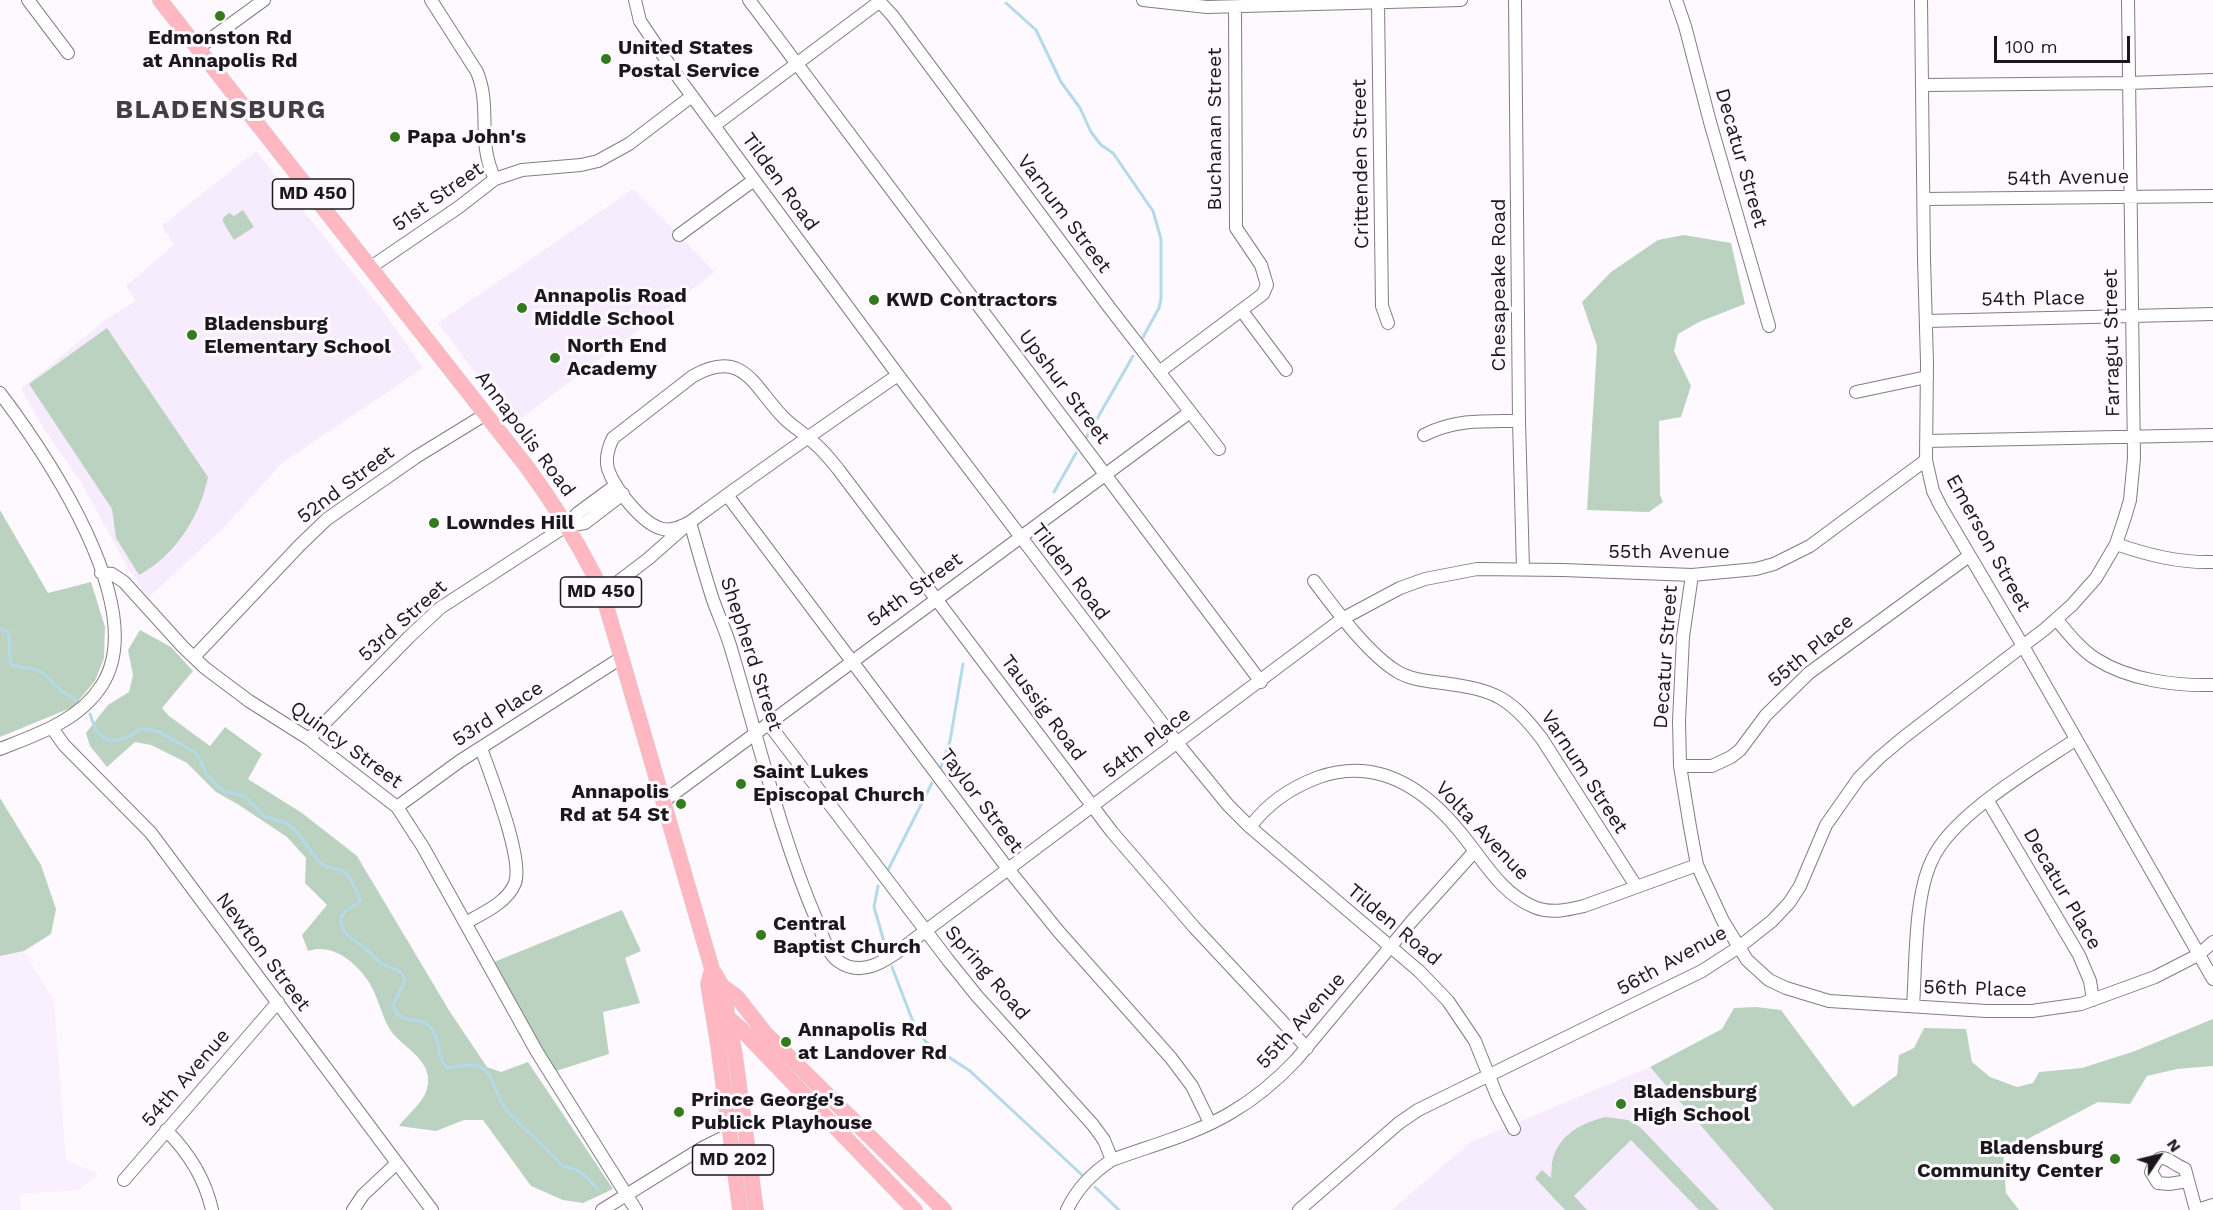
<!DOCTYPE html>
<style>
body{margin:0}
#map{position:relative;width:2213px;height:1210px;overflow:hidden;background:#fdf9fe;font-family:"Work Sans",sans-serif}
canvas{display:block}
.north{position:absolute;left:2129px;top:1126px;width:60px;height:60px;-webkit-text-stroke:4px #fdf9fe;paint-order:stroke;rotate:55deg;font-size:16px;font-weight:700;line-height:24px;text-align:center;color:#1a181b}
.north::after{content:'';display:block;margin:auto;width:21px;height:27px;background:#1a181b;clip-path:polygon(50% 0,100% 100%,50% 72%,0 100%)}
.scale{position:absolute;left:1994px;top:36px;width:136px;height:27px;box-sizing:border-box;border:3px solid #1a181b;border-top:0;padding-left:8px;font-size:18px;line-height:21px;white-space:nowrap;color:#1a181b;-webkit-text-stroke:4px #fdf9fe;paint-order:stroke}
</style>
<div id="map">
<canvas width="2213" height="1210"></canvas>
<div class="north">N</div>
<div class="scale">100 m</div>
</div>
<script>
const g = document.querySelector('canvas').getContext('2d');
g.lineJoin = 'round';
function fill(path, color) { g.fillStyle = color; g.fill(path, 'evenodd'); }
function trace(path, color, width, dash) { g.strokeStyle = color; g.lineWidth = width; g.lineCap = dash ? 'butt' : 'round'; g.setLineDash(dash || []); g.stroke(path); }
function label(font, color, halo, rows, align = 'center') {
  g.font = font + ' "Work Sans",sans-serif'; g.lineWidth = 6; g.setLineDash([]); g.textBaseline = 'middle'; g.strokeStyle = halo; g.fillStyle = color; for (const [text, x, y, turn = 0] of rows) {
    g.save(); g.translate(x, y); g.rotate((+turn || 0) * Math.PI / 180); g.textAlign = isNaN(turn) ? turn : align; if (halo) g.strokeText(text, 0, 0); g.fillText(text, 0, 0); g.restore();
  }
}
fill(new Path2D(`
 M24,951L54,1001L66,1160L98,1174L79,1190L20,1194L21,1210H0V956Z`), '#faeffe');
fill(new Path2D(`
 M256,151L383,311L423,368L282,463L223,528L148,598L127,566L81,482L44,429L21,389L108,318L136,301L126,286L174,245L162,226Z
 M633,189L715,272L514,424L438,323Z
 M1650,1067L1774,1210H1392L1471,1142Z`), '#f6ecfd');
fill(new Path2D(`
 M243,210L254,227L234,240L223,222V218L229,213L234,216Z
 M1684,235L1731,243L1745,304L1699,322L1678,334L1674,351L1691,386L1681,417L1659,421L1660,495L1663,502L1649,512L1587,510L1597,346L1582,302L1611,272L1658,240Z
 M107,328L208,477C200,516 176,555 139,575L116,538L112,509L29,384Z
 M0,510L48,593L91,582L105,627L104,658L95,681L73,707L0,737Z
 M140,630L171,647L193,671L162,708L169,716L210,746L225,727L262,754L248,779L302,813L357,856L450,1012L487,1067L501,1072L528,1062L613,1189L583,1203L563,1200L531,1186L483,1120H464L436,1131L399,1126C411,1110 430,1099 428,1077C426,1056 399,1045 389,1028C380,1012 377,992 366,978C353,960 331,943 308,951L302,935L327,905L305,883L306,858L287,837L239,805L216,792L187,763L151,745L135,742L107,767L90,746L86,733L108,705L129,692L133,675L128,650Z
 M0,798L41,865L56,909L51,934L24,951L0,956Z
 M622,910L641,951L625,958L640,1003L603,1012L609,1054L556,1071L513,999L494,962Z
 M1756,1007L1781,1010L1853,1107L1897,1075L1899,1055L1914,1048L1924,1028L1966,1029L1972,1062L1990,1077L2017,1087L2033,1083L2039,1072L2082,1068L2135,1051L2213,1019V1066L2177,1069L2147,1076L2130,1104L2098,1102L2003,1152L2006,1193L2019,1210H1774L1650,1067L1722,1029L1734,1008Z
 M1605,1117L1628,1120L1640,1127L1719,1210H1699L1631,1140L1574,1196L1587,1210H1565L1535,1178L1542,1170L1551,1178C1552,1171 1551,1162 1554,1155C1563,1132 1583,1123 1605,1117Z`), '#bcd2c0');
trace(new Path2D(`
 M1006,3L1036,30L1061,82L1080,108L1091,132L1101,145L1113,153L1153,211L1161,239V299L1159,308L1142,339
 M1086,438L1133,356
 M1054,492L1076,453
 M0,629L8,632C12,643 8,653 11,664L15,666L37,670L45,675L60,690L80,703
 M90,714L96,731L106,739L116,741L128,737L138,730L147,729L159,732L193,751L198,756L206,774L217,786L226,792L245,796L264,816L286,823L295,830L319,862L326,866L343,871L349,877L361,900C356,907 342,909 341,919C339,934 358,941 367,950C372,954 375,959 381,963C392,970 401,967 405,981L393,1005C400,1027 416,1014 430,1027C443,1039 434,1057 448,1068C457,1067 469,1063 478,1066C493,1070 497,1098 506,1110L563,1166C580,1169 588,1177 598,1190
 M941,767L950,741L963,664
 M888,870L932,783
 M878,886L874,907L887,952
 M892,967L912,1019L919,1033L926,1042L970,1071L1082,1175
 M1095,1187L1119,1210`), '#b4daea', 3);
const minor = new Path2D(`
 M28,0L68,53
 M431,0L477,72C492,108 476,141 495,179
 M635,0L640,21L675,73L898,375L1178,744L1228,805L1250,827L1419,971L1448,1001L1475,1041L1497,1096L1514,1129
 M749,0L1261,682
 M878,0L892,15L1109,307L1219,449
 M1143,0L1207,7L1461,0
 M1515,0L1519,421L1523,569
 M1676,0L1685,26L1710,122L1769,326
 M1921,0L1924,260L1927,362L1926,460L1933,491L1941,507L2023,646L2213,979
 M1378,3L1382,306L1388,323
 M198,48L264,0
 M1923,85L2129,83L2213,80
 M715,125L879,2
 M1924,199L2213,196
 M679,235L754,180
 M371,267L459,207L495,179L522,170L581,165L598,161L629,144L692,96
 M1242,311L1286,370
 M1926,321L2213,314
 M1159,372L1263,294L1267,285L1261,265L1236,228L1235,7
 M898,375C828,423 758,472 690,522C682,526 673,531 663,529C643,525 614,488 608,469C605,458 608,448 613,438L693,376C744,347 754,388 784,418C793,427 804,433 813,442C823,450 830,459 838,469L1112,832L1194,927L1307,1048
 M1856,392L1927,377
 M0,393C46,454 151,608 102,685C79,721 38,734 0,749
 M1424,435C1455,419 1485,421 1519,421
 M1926,441L2213,435
 M727,495L1008,869L1059,932L1171,1058L1192,1086L1210,1123
 M566,526L585,523L623,494
 M2116,544C2148,555 2179,563 2213,562
 M101,573L112,574L124,582L183,647L205,668L249,701L309,739L397,807L423,847L537,1052L636,1210
 M1692,575L1683,637L1679,721L1680,766L1690,827L1697,865L1723,921L1747,960L1769,980L1786,988L1829,1001L1986,1011H2032L2081,1004L2155,977L2198,955L2213,942
 M1314,581C1335,609 1369,655 1398,672C1412,680 1428,681 1443,683C1495,690 1510,697 1542,739L1636,886
 M602,594L648,559L690,522C697,547 704,572 712,597C718,615 727,633 732,652C759,742 780,835 817,921C823,935 826,952 838,961C861,978 886,961 904,947L1342,619L1400,588L1425,579L1477,569L1563,570L1692,575L1756,569L1774,564L1810,546L1926,460
 M2056,619C2068,633 2080,649 2096,659C2129,680 2175,686 2213,685
 M194,657L300,545L327,519L416,457L486,414
 M768,723L948,960L977,996L1093,1125L1104,1140L1112,1160
 M52,728L64,745L151,833L432,1210
 M309,739L409,637L440,608L566,526L578,513L616,485
 M1680,766H1712L1731,757L1740,750L1766,715L1809,673L1969,556
 M664,801L1190,412
 M1988,801L2079,955L2090,981L2093,1000
 M397,807L460,761L621,658
 M1250,827C1267,804 1292,787 1319,777C1380,756 1428,791 1464,837C1485,863 1502,894 1534,907C1551,914 1567,910 1584,906L1697,865
 M465,923C482,914 508,902 515,883C524,859 490,774 481,748
 M1913,1006C1916,964 1914,897 1932,860C1952,815 2033,768 2075,740
 M166,1130C189,1153 205,1178 212,1210
 M124,1180L278,1002
 M2188,1181L2169,1184L2158,1183L2151,1172C2160,1147 2168,1162 2185,1169L2196,1210
 M353,1210L363,1195L397,1163
 M602,1210L702,1148L730,1134L746,1132
 M1067,1210C1077,1188 1092,1173 1112,1160C1152,1145 1196,1134 1232,1112C1256,1098 1277,1080 1296,1060L1412,921L1474,852
 M1299,1210L1399,1123L1418,1110L1702,971L1739,947L1772,921L1789,903L1800,886L1826,825L1859,778L1879,758L1904,737L2045,629L2072,605L2096,578L2116,544L2125,517L2130,500L2134,458L2128,0
 M2197,1210L2213,1205`);
const major = new Path2D(`
 M160,0L527,467C551,500 574,536 593,573C604,593 609,617 616,639L712,969L722,986L735,1055L756,1210
 M712,969L708,984L718,1045L740,1210
 M722,986L737,997L765,1033L944,1210
 M711,1003L741,1029L915,1210`);
trace(minor, '#827d84', 14);
trace(major, '#d6d5d6', 16);
trace(minor, '#fff', 12);
trace(major, '#ffb8c2', 15);
for (const [x, y, r, color] of [
 [220,16,6,"#347a1e"],
 [606,59,6,"#347a1e"],
 [395,137,6,"#347a1e"],
 [874,300,6,"#347a1e"],
 [522,308,6,"#347a1e"],
 [192,335,6,"#347a1e"],
 [555,358,6,"#347a1e"],
 [434,523,6,"#347a1e"],
 [741,784,6,"#347a1e"],
 [681,804,6,"#347a1e"],
 [761,935,6,"#347a1e"],
 [786,1042,6,"#347a1e"],
 [1621,1104,6,"#347a1e"],
 [679,1112,6,"#347a1e"],
 [2115,1159,6,"#347a1e"]
]) { const dot = new Path2D(); dot.arc(x, y, r, 0, 2 * Math.PI); g.fillStyle = color; g.fill(dot); trace(dot, '#fdf9fe', 2); }
for (const [x, y, w] of [
 [313,194,81],
 [601,592,81],
 [733,1160,81]
]) { const box = new Path2D(); box.roundRect(x - w / 2, y - 15, w, 30, 4.5); g.fillStyle = '#fdf9fe'; g.fill(box); trace(box, '#1a181b', 1.5); }
label('bold 18px', '#1a181b', null, [
 ["MD 450",313,194],
 ["MD 450",601,592],
 ["MD 202",733,1160]
]);
label('bold 20px', '#1a181b', '#fdf9fe', [
 ["Edmonston Rd",220,38,"center"],
 ["at Annapolis Rd",220,61,"center"],
 ["United States",618,48],
 ["Postal Service",618,71],
 ["Papa John's",407,137],
 ["Annapolis Road",534,296],
 ["Middle School",534,319],
 ["KWD Contractors",886,300],
 ["Bladensburg",204,324],
 ["Elementary School",204,347],
 ["North End",567,346],
 ["Academy",567,369],
 ["Lowndes Hill",446,523],
 ["Saint Lukes",753,772],
 ["Episcopal Church",753,795],
 ["Annapolis",669,792,"right"],
 ["Rd at 54 St",669,815,"right"],
 ["Central",773,924],
 ["Baptist Church",773,947],
 ["Annapolis Rd",798,1030],
 ["at Landover Rd",798,1053],
 ["Bladensburg",1633,1092],
 ["High School",1633,1115],
 ["Prince George's",691,1100],
 ["Publick Playhouse",691,1123],
 ["Bladensburg",2103,1148,"right"],
 ["Community Center",2103,1171,"right"]
], 'left');
label('20px', '#1a181b', '#fdf9fe', [
 ["Buchanan Street",1215,129,-90],
 ["Decatur Street",1741,158,74],
 ["Crittenden Street",1361,164,-91],
 ["54th Avenue",2068,178,-1],
 ["Tilden Road",780,182,54],
 ["51st Street",438,197,-35],
 ["Varnum Street",1064,214,53],
 ["Chesapeake Road",1499,285,-90],
 ["54th Place",2033,299,-1],
 ["Farragut Street",2112,343,-91],
 ["Upshur Street",1064,387,53],
 ["Annapolis Road",525,434,53],
 ["52nd Street",346,485,-37],
 ["Emerson Street",1988,543,61],
 ["55th Avenue",1669,552],
 ["Tilden Road",1070,572,53],
 ["54th Street",915,590,-36],
 ["53rd Street",403,621,-42],
 ["55th Place",1811,651,-39],
 ["Shepherd Street",751,654,72],
 ["Decatur Street",1666,657,-86],
 ["Taussig Road",1043,708,53],
 ["53rd Place",498,714,-33],
 ["54th Place",1147,743,-37],
 ["Quincy Street",346,745,36],
 ["Varnum Street",1584,772,57],
 ["Taylor Street",981,801,53],
 ["Volta Avenue",1482,831,47],
 ["Decatur Place",2062,889,60],
 ["Tilden Road",1394,925,40],
 ["Newton Street",263,952,53],
 ["56th Avenue",1672,961,-29],
 ["Spring Road",987,973,49],
 ["56th Place",1975,989,2],
 ["55th Avenue",1301,1021,-48],
 ["54th Avenue",186,1078,-49]
]);
g.letterSpacing = '1.5px';
label('bold 26px', '#433e44', '#fdf9fe', [
 ["BLADENSBURG",221,110]
]);
g.letterSpacing = '0px';
</script>
